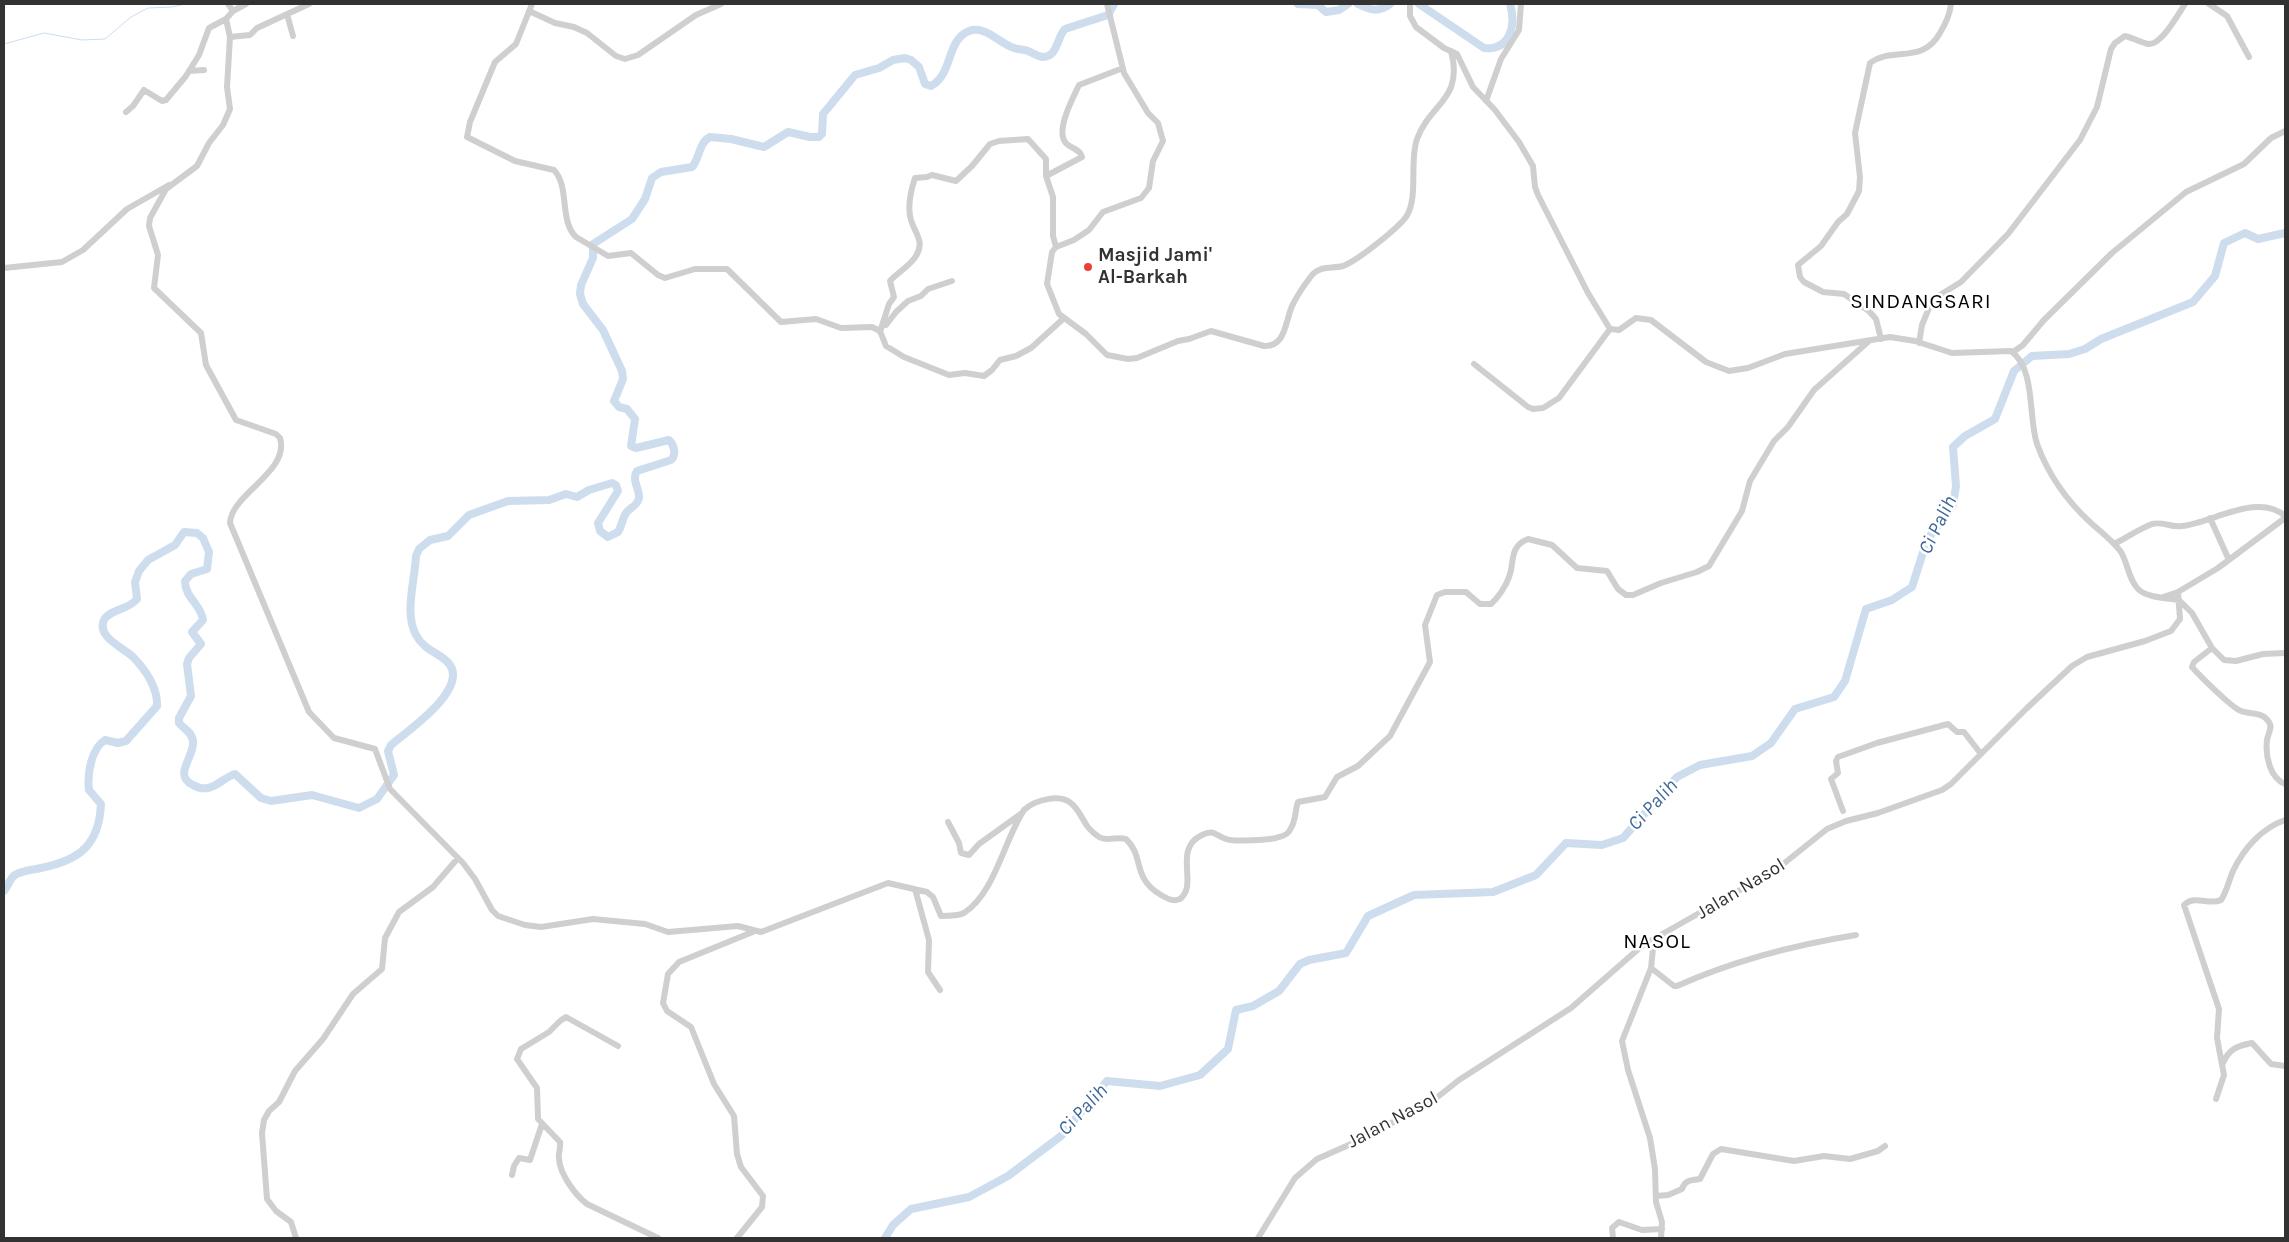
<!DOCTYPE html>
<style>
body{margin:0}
#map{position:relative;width:2289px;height:1242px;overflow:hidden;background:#fff;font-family:Karla,sans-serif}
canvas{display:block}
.frame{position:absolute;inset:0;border:5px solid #323232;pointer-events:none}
</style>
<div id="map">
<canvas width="2289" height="1242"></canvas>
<div class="frame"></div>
</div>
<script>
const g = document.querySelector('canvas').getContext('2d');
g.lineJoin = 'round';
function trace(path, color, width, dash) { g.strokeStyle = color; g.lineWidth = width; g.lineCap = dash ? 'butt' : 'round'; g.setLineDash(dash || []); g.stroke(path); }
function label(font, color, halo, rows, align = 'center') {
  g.font = font + ' Karla,sans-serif'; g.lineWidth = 5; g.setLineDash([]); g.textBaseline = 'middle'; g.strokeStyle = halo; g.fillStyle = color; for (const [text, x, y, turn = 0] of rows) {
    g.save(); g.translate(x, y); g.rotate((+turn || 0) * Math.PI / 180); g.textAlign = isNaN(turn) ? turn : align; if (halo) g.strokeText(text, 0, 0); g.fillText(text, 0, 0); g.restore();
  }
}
trace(new Path2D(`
 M4,44L44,33L82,40L105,39L131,17L148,8L172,7L185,4`), '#cdddee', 1);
trace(new Path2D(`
 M1298,4L1318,5L1326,12L1339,10L1348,4
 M1358,4C1370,10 1378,13 1390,4
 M1419,4L1484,48C1511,51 1516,24 1510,4
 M4,891C8,886 10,878 15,875C22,870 33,870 41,868C80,860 99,845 101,804L89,790C87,774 91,749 105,740L118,743L126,741L157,706C158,688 145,669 133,657C124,648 96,637 104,620C110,609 129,610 137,599L135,582L139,571L148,560L175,545L184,532L197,533L203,538L209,552L207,569L191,574L185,581C185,598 201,604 203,620L192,632L201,644L189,658L187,664L191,696L179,718V723C184,729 192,732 193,741C195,757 172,775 193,785C198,788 202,789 208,788C218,786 225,777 235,774L261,798L271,801L312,795L359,808L377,799L394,775L388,751L391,745C407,731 467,691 450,665C442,653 425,652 416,635C404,613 415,580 416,556L419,549L430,540L448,536L469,515L508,501L549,500L566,494L577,497L589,490L612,483L616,485L618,491L598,523L600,531L608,537L618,532C622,526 622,519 626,513C630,507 637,507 639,498C640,489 631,480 637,471L671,460C677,454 674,445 669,440L636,448L631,446L635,419L627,409L619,407L614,401L623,379L622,371L603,330L583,304L580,294L581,285L593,258V244L632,219L645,199L652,178L661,172L692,167C700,158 699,142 710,137L731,139L764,147L788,132L810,137H819L822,134L823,114L855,75L879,68L893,60L905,58L911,60L919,67L925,84L931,86C953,75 946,40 969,31C985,25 999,43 1014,48C1019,50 1024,49 1028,51C1036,54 1041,60 1050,55C1058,50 1058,36 1065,29L1108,15L1114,4
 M885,1238L893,1225L911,1209L969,1197L1008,1176L1061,1136L1107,1081L1160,1086L1200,1075L1228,1049L1236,1010L1253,1006L1279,991L1300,964L1309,960L1346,953L1368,916L1414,895L1493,892L1536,875L1566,843L1602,845L1623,838L1677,777L1700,765L1752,756L1771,743L1795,709L1834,697L1845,681L1866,609L1892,600L1912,587L1927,540L1953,505L1956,486L1953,447L1965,436L1995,419L2014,371L2032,356L2069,354L2085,349L2101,339L2193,302L2215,276L2224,243L2245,233L2258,239L2285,233`), '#cdddee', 8);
trace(new Path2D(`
 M228,4L233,11
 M246,4L233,11L226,19L230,37L227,87L230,109L223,125L209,143L197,166L166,189L150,218L149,226L158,255L154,288L201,333L206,365L236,420L276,434L280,438C290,472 231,494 230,523L309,712L334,738L375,749L390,789L463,863L475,879L492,910L498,916L525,925L541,927L593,919L645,924L668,932L738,926L761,932L888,883L927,892L933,897L941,916C948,916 958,916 964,913C995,893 1004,840 1024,810C1035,800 1060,793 1072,804C1084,815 1082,826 1099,837C1108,842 1117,836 1126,839C1145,857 1131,877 1161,895C1168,899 1173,902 1180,899C1199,885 1172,849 1202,835C1214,829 1215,835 1226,839C1233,842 1272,840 1279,837C1284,836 1289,833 1291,828C1296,820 1295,810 1298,802L1325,797L1337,777L1358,766L1390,736L1430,662L1425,625L1437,595L1445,592H1466L1480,604H1491C1498,598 1506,586 1509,577C1515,563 1508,547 1528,539L1552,545L1577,568L1607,571L1618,589L1626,595H1633L1661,583L1697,572L1709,566L1742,511L1750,481L1774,441L1788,427L1814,390L1869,341
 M532,4L516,44L495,62L470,122L467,137L515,161L554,170C570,187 559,221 576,237L608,256L631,253L658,275L665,278L695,269H727L781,322L816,319L841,328L872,327L880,331L886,346L904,357L949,375L965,373L984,376L992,370L1000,360L1016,356L1031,348L1063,319
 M1107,4L1124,73L1148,113L1158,123L1163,141L1153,161L1149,188L1141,198L1103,212L1089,230L1074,240L1056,247L1052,252L1047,284L1059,314L1086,334L1107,355L1128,359L1137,358L1178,341L1189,339L1211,331L1264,346C1287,347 1285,319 1293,304C1298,294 1305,284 1312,275C1321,265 1332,269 1343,266C1357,261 1397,229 1406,217C1419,198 1409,161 1417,139C1430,103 1464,100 1451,51
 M1410,4V16L1416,27L1444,48L1457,54L1473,87L1495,110L1519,142L1533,166L1535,187L1538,195L1588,293L1610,329L1619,330L1636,318L1651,320L1706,362L1729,371L1748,368L1785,354L1890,337L1915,341L1952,353L2011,351C2036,369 2028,417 2037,444C2048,474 2068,502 2091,523C2101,532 2113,541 2121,552C2128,564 2129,581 2139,590C2149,598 2167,598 2179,600
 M2209,4L2227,16L2249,57
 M529,11L555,23L574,27L587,33L616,56L625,59L638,55L696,15L721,4
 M287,14L293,36
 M230,37L250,35L257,28L309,4
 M189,71L204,70
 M1486,101L1501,59L1519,30L1521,4
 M126,112L133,106L144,90L162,101L166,100L186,76L199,55L209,28L226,19
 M1046,176L1082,157C1080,148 1070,149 1065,142C1056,129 1073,98 1079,85L1123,68
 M4,268L62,262L83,250L127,209L169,185
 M886,325L896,312L908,301L921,296L928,289L952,281
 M880,332L889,304L894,297L890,281C898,272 910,266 916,256C925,241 915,234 911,220C907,207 911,190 915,178L927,177L932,175L956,181L972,166L990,144L999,141L1028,139L1046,159V176L1053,197V236L1056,247
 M1881,339L1876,319L1869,311L1844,294L1823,292L1804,282L1800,277L1798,265L1821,246L1838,222L1847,214L1859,191L1860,177L1855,133L1870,63C1892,46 1922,65 1940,33C1946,23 1950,15 1951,4
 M1919,343L1922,325L1931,303L1935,298L1961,282L2008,234L2080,140L2097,107L2111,49L2115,43L2125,36C2133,38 2140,42 2148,44C2161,46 2178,14 2185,4
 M2013,352L2023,345L2044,320L2112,253L2186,192L2244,164L2271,138L2285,131
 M1474,364L1528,407L1533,409L1543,408L1559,398L1610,329
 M2210,518L2229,560
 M2114,544C2126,538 2139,529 2152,524C2163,521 2171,528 2182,526C2212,523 2258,492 2285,516
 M2163,597L2178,592L2218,568L2285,518
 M2179,600L2192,613L2212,648L2224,660L2236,661L2263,654L2285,653
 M2212,648L2194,662L2192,667C2199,675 2232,708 2241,711C2251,715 2262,711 2269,722C2273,728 2268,733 2267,740C2265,756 2270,778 2285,784
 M1843,811L1831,779L1838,773L1836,761L1838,757L1877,743L1948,724L1957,732H1964L1981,754
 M948,822L959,843L961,853L969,855L979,844L1022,813
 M915,889L929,940L928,972L940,990
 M1654,939L1651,968L1622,1041L1628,1070L1650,1138L1655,1169L1656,1202L1662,1222L1661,1238
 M1651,968L1674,986H1677C1735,960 1794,945 1856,935
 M618,1046L566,1017L560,1021L549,1032L521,1049L517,1059L537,1088L538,1119L560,1142C561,1148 558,1153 559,1159C560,1174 575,1195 587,1204L658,1238
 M2223,1063C2229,1049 2237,1046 2252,1043L2271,1064L2285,1066
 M2216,1099L2224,1075L2217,1038L2219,1009L2184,905C2195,894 2209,906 2221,900C2227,891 2229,880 2233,871C2244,848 2262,828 2285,820
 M512,1175L514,1166L519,1158L530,1160L542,1124
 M1656,1196L1668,1195L1682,1189C1685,1180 1691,1180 1700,1179L1713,1154L1721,1149L1794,1161L1824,1156L1850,1159L1878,1151L1885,1146
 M296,1238L291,1222L276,1211L267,1199L262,1133L264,1120L269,1111L279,1102L295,1071L323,1039L353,994L382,969L385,938L399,912L433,887L458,858
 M737,1238L762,1207L763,1196L741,1167L737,1154L734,1116L714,1084L691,1027L667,1011L663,1003L668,974L679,962L755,931
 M1258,1238L1295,1178L1317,1159L1351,1144L1430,1103L1459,1080L1571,1008L1643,945L1777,869L1827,829L1846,821L1878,813L1942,790L1951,784L2027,708L2072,666L2087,657L2145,641L2171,631L2180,619L2178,592
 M1613,1238L1612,1228L1619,1222L1642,1230L1662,1229`), '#cfcfcf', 6);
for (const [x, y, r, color] of [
 [1088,267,5,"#e84235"]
]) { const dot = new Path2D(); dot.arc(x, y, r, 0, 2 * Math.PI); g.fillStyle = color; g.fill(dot); trace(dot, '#fff', 2); }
label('bold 19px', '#323232', '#fff', [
 ["Masjid Jami'",1098,256],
 ["Al-Barkah",1098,278]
], 'left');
label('19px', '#323232', '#fff', [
 ["Jalan Nasol",1741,889,-31],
 ["Jalan Nasol",1393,1120,-28]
]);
label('italic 20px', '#3e6797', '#fff', [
 ["Ci Palih",1938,525,-64],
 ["Ci Palih",1653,805,-47],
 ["Ci Palih",1083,1110,-47]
]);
g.letterSpacing = '1px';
label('21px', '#000', '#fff', [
 ["SINDANGSARI",1921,302],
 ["NASOL",1657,942]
]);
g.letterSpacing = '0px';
</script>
